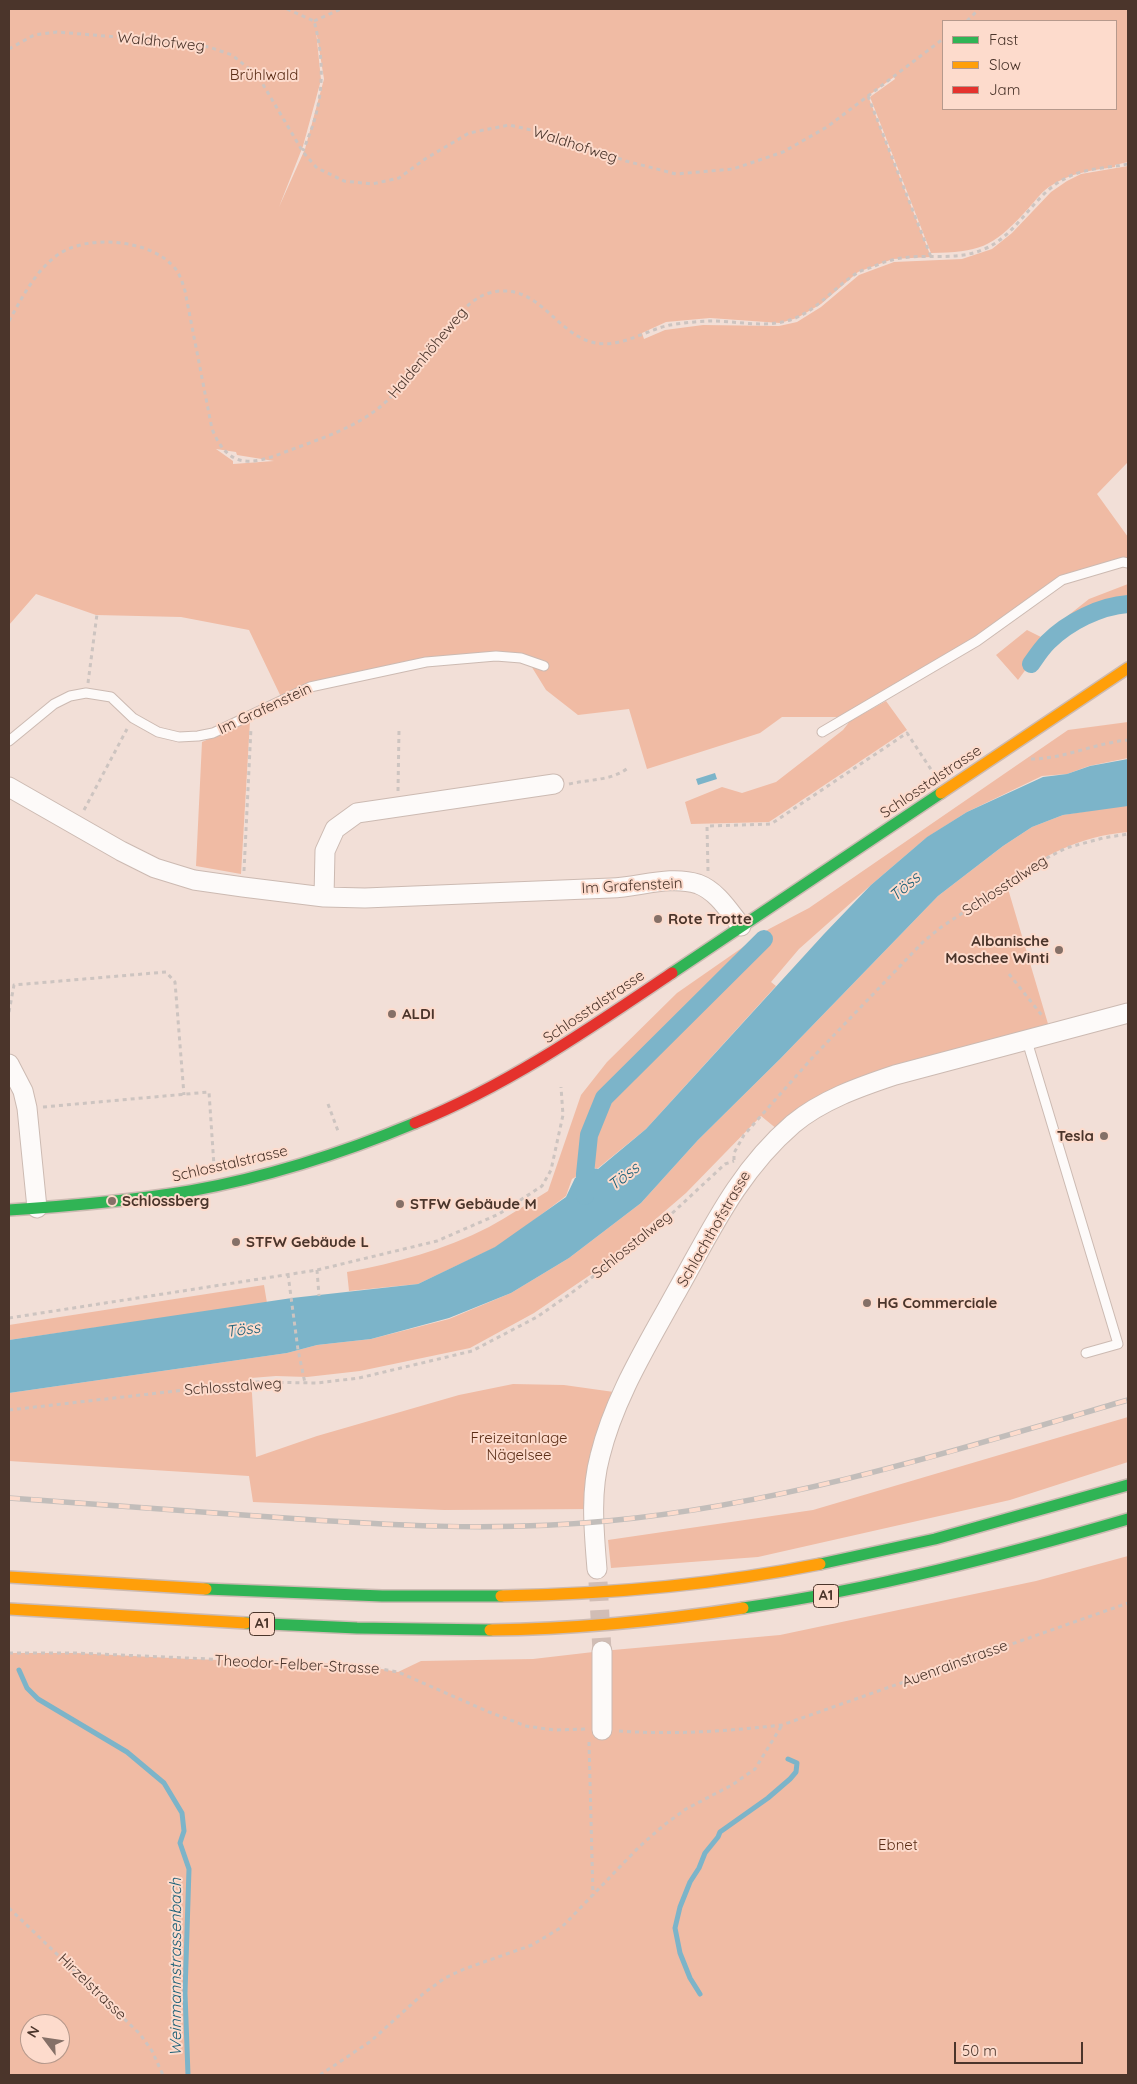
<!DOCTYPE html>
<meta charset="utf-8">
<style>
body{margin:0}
#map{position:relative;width:1137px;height:2084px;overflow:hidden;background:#f2dfd7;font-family:Quicksand,sans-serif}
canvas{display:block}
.frame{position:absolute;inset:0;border:10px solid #4b352b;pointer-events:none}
.legend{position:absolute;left:942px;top:20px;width:175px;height:90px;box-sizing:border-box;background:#fddbcc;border:1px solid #b6998c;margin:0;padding:6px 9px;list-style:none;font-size:15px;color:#4b352b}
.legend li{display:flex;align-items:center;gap:10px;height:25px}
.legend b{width:25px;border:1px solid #b6998c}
.north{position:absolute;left:20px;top:2014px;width:50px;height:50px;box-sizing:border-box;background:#fddbcc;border:1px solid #b6998c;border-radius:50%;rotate:301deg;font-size:14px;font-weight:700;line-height:20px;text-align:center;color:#4b352b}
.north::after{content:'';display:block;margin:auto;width:18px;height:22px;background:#857067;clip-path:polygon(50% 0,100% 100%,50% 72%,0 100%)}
.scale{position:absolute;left:954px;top:2042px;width:129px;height:22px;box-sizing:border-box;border:2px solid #4b352b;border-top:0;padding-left:6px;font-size:15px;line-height:18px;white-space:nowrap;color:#4b352b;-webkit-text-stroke:4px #fddbcc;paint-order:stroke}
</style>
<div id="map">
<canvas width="1137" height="2084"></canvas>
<div class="frame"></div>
<ul class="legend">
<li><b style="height:6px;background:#30b455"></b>Fast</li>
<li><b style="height:6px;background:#ff9f0a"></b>Slow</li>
<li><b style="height:6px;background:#e5322d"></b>Jam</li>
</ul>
<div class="north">N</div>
<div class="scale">50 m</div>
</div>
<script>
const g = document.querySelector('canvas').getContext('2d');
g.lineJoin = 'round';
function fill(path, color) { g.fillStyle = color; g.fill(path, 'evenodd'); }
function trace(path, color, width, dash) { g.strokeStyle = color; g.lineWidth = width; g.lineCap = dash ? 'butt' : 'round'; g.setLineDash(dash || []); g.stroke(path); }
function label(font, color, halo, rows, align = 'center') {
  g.font = font + ' Quicksand,sans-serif'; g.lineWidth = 4; g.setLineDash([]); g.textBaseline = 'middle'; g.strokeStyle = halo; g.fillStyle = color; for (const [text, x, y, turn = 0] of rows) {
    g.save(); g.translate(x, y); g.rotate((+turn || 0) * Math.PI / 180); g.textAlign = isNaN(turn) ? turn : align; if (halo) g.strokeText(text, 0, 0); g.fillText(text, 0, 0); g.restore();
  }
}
fill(new Path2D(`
 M9,9H1128V162L1115,165V167C1092,170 1069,173 1049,187C1040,193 1033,204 1025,212C992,248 979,252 931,253L870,97L895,79L894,77L868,96L931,257L893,259L858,272L821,304L797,318L780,323L710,318L666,322L642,333L644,339L665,330L703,325L779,326L797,322L821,307L859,275L894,262L962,259L992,249L1012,233L1051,192L1067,181L1081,174L1128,166V462L1097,494L1128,537V563L1062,580L977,641L839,717H782L760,733L647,769L629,709L578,715L546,690L525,656L426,662L282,699L249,630L181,617L96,615L36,594L9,625ZM943,21H1116V109H943ZM316,30L324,79L305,149L279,207L303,146L321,80ZM216,449L236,452L237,455L274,461L233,464V461Z
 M1128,584V603C1100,605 1065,622 1046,643C1036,655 1027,668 1018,680L996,655L1027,630L1041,637L1089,599Z
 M886,701L907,730L769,822L691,824L685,802L722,787L742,793L776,782L843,730L850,721Z
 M250,721L241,874L196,866L202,742Z
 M1128,722V758L1089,766L1067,774L1042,776L967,812L926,838L871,885L799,949L771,982L776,986L646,1129L597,1169L593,1167L572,1179L566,1196L514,1235L496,1247L418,1284L349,1291L347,1272C396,1263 444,1250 489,1227C509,1216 528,1203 548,1191L581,1095L607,1062L677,993L769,929L809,908L1068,730Z
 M1119,806H1128V832C1080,836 1045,855 1006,882L1051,1034L895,1075L783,1134L761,1116L686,1193L593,1273L534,1313L470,1348L360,1371L307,1377L276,1376L251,1378L256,1457L317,1436L459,1395L513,1384L564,1385L621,1393L593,1509L444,1510L253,1502L249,1476L9,1461V1393L287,1353L317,1345L371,1339L449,1319L511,1293L569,1258L641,1203L698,1140L780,1059L938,896L1003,846L1032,827L1063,815Z
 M264,1285L267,1303L9,1340V1325Z
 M1128,1417V1462L1010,1500L758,1557L611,1568L608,1540L813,1510Z
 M1128,1556V2075H9V1653H76L190,1659L342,1664L365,1666L398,1672L421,1661L533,1659L602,1651L780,1635L1036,1581ZM30,2024H60V2054H30Z`), '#f0bba4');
fill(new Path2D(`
 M1128,759V806L1063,815L1032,827L1003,846L938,896L780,1059L698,1140L641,1203L569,1258L511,1293L449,1318L371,1339L317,1345L287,1353L9,1393V1340L292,1298L418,1284L495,1247L566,1197L575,1178L592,1168L598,1169L646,1129L824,934L871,885L927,837L967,812L1043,777L1067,774L1090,766Z
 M715,773L717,779L698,785L696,779Z`), '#7cb4c9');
trace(new Path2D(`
 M19,1670L27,1688L38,1699L127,1752L164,1783L182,1813L184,1831L180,1843L189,1869L185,1993L188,2075
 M700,1994L690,1978L680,1953L675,1928L680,1907L690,1882L699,1868L705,1853L718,1837L720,1832L768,1798L790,1779L796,1772L797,1763L788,1759`), '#7cb4c9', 5);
trace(new Path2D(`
 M1031,664C1036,657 1041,649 1048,642C1068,622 1100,606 1128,604
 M585,1196V1174L589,1135L604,1098L764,939`), '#7cb4c9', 18);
trace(new Path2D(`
 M598,1582L602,1651`), '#d1bdb5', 19, [19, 9]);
const lane = new Path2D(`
 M822,732L977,641L1062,580L1123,562L1128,563
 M9,741L54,704L70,696L86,693L111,697L133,718L158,732L179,737L198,736L213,733L310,687L426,662L496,656L521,658L544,666
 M1027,1041L1118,1344L1086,1353`);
const street = new Path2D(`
 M9,787L121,851L155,868L194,880L243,887L324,897L365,898C447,894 529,891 611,888C640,887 670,875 698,884C717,891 729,911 741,926
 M324,897L325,851L335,829L357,813L554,784
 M9,1064L23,1091L27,1108L37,1208
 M597,1569C594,1531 590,1493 600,1456C614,1399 645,1349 673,1298C709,1235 736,1173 793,1124C822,1100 859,1087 895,1075L1128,1013
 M602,1730V1651`);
const fast = new Path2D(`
 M672,973L941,793
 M9,1210C70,1206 130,1201 190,1191C268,1177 343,1153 415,1123
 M820,1564L935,1539L1128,1485
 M206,1589L382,1596H501
 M743,1608C874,1589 1001,1556 1128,1519
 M246,1623L357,1628L490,1630`);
const slow = new Path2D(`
 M941,793L1128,668
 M9,1577L206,1589
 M501,1596C608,1594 715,1585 820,1564
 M9,1609L246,1623
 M490,1630C574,1629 659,1621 743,1608`);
const jam = new Path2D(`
 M415,1123C508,1085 589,1029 672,973`);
trace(lane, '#ccbab2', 11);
trace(street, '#ccbab2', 21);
trace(fast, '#ccbab2', 14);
trace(slow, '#ccbab2', 14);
trace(jam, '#ccbab2', 14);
trace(new Path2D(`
 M287,9L314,21C322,50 324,81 317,110C314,124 308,138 303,151
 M314,21L341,9
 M967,21L979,9
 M9,49L34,35L57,32L178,42L209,47L232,55L258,76L303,152L317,168L344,181L372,184L399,178L425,159L469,133L509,125L558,136L626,161L676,174L733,169L783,152L827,127L943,39
 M868,96L931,257
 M9,321C22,298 34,273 56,256C85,234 146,239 171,264C179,271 182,281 185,291L212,429C228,468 250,466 285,452C322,438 360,427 389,399C415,374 455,305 486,294C534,278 552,328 588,341C618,351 642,331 670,325C683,323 699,321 713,321C735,321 760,327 782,322C814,316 831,289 857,273C861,270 867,269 872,267C878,265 885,261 892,260C921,252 953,262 982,250C1018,236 1032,195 1066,178C1085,168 1108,168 1128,164
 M88,683L97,614
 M1031,759C1064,759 1095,743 1128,740
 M569,784C590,779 611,781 628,768
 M398,791L399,730
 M84,810L127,729
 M244,871L251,728
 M708,871L707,826L771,824L907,733L934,774
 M1009,974L1044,1018
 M9,1012L14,985L166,972L175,982L184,1095
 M328,1104L338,1131
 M43,1107L209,1092L214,1166
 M734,1160V1153L744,1135L814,1056L923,942L940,928L1039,862L1066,848L1103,838L1128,834
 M317,1270L319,1296
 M288,1274L298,1350L305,1383
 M9,1318L317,1270L437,1241L499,1214L542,1186L551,1170L563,1115L561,1087
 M9,1410L255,1382L317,1383L359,1378L472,1351L537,1317L570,1294L652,1232L725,1164L734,1161
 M9,1653H76L365,1666L398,1672L489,1712L526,1726L554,1730L586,1729
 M619,1731C674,1735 728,1731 782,1725L1128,1603
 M589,1742L593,1896
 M9,1908L140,2034L152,2051L163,2075
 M320,2075L371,2041L424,1993L445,1978L464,1969L532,1945L562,1927L639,1847L664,1825L686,1809L732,1785L755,1769L782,1725`), '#cdc4c0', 3, [4, 4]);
trace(lane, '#fdfaf9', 9);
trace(street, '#fdfaf9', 19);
trace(fast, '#30b455', 11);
trace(slow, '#ff9f0a', 11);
trace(jam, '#e5322d', 11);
const rail = new Path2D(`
 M9,1498C96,1504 183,1511 271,1517C383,1525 494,1532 607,1521C786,1504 957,1450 1128,1400`);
trace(rail, '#c2bdba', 5.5);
trace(rail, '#fddbcc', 4, [11]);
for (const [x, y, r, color] of [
 [658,919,5,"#857067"],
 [1059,950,5,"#857067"],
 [392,1014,5,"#857067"],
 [1104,1136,5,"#857067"],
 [112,1201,5,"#857067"],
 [400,1204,5,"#857067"],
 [236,1242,5,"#857067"],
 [867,1303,5,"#857067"]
]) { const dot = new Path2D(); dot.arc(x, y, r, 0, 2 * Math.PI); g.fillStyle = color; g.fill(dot); trace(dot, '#fddbcc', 2); }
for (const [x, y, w] of [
 [826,1596,25],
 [262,1624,25]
]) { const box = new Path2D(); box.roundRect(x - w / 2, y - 11.5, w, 23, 4); g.fillStyle = '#fddbcc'; g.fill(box); trace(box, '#4b352b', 1); }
label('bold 14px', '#4b352b', null, [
 ["A1",826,1596],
 ["A1",262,1624]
]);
label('15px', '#4b352b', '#fddbcc', [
 ["Waldhofweg",161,42,6],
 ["Waldhofweg",575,145,18],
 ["Haldenhöheweg",428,353,-50],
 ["Im Grafenstein",265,709,-25],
 ["Schlosstalstrasse",931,782,-34],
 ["Im Grafenstein",632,886,-3],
 ["Schlosstalweg",1005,886,-33],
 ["Schlosstalstrasse",594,1007,-34],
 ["Schlosstalstrasse",230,1164,-13],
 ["Schlachthofstrasse",714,1229,-60],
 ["Schlosstalweg",632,1245,-39],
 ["Schlosstalweg",233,1387,-4],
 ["Auenrainstrasse",955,1664,-20],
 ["Theodor-Felber-Strasse",297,1665,3],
 ["Hirzelstrasse",92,1987,44]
]);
label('15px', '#5b2d16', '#fddbcc', [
 ["Brühlwald",264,75],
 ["Freizeitanlage",519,1438],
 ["Nägelsee",519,1455],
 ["Ebnet",898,1845]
]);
label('bold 15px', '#4b352b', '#fddbcc', [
 ["Rote Trotte",668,919],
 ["Albanische",1049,941,"right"],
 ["Moschee Winti",1049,958,"right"],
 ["ALDI",402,1014],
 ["Tesla",1094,1136,"right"],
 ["Schlossberg",122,1201],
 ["STFW Gebäude M",410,1204],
 ["STFW Gebäude L",246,1242],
 ["HG Commerciale",877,1303]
], 'left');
label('italic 16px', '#1a5f77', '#fddbcc', [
 ["Töss",905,887,-41],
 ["Töss",624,1177,-38],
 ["Töss",243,1330,-8],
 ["Weinmannstrassenbach",176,1967,-90]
]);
</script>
